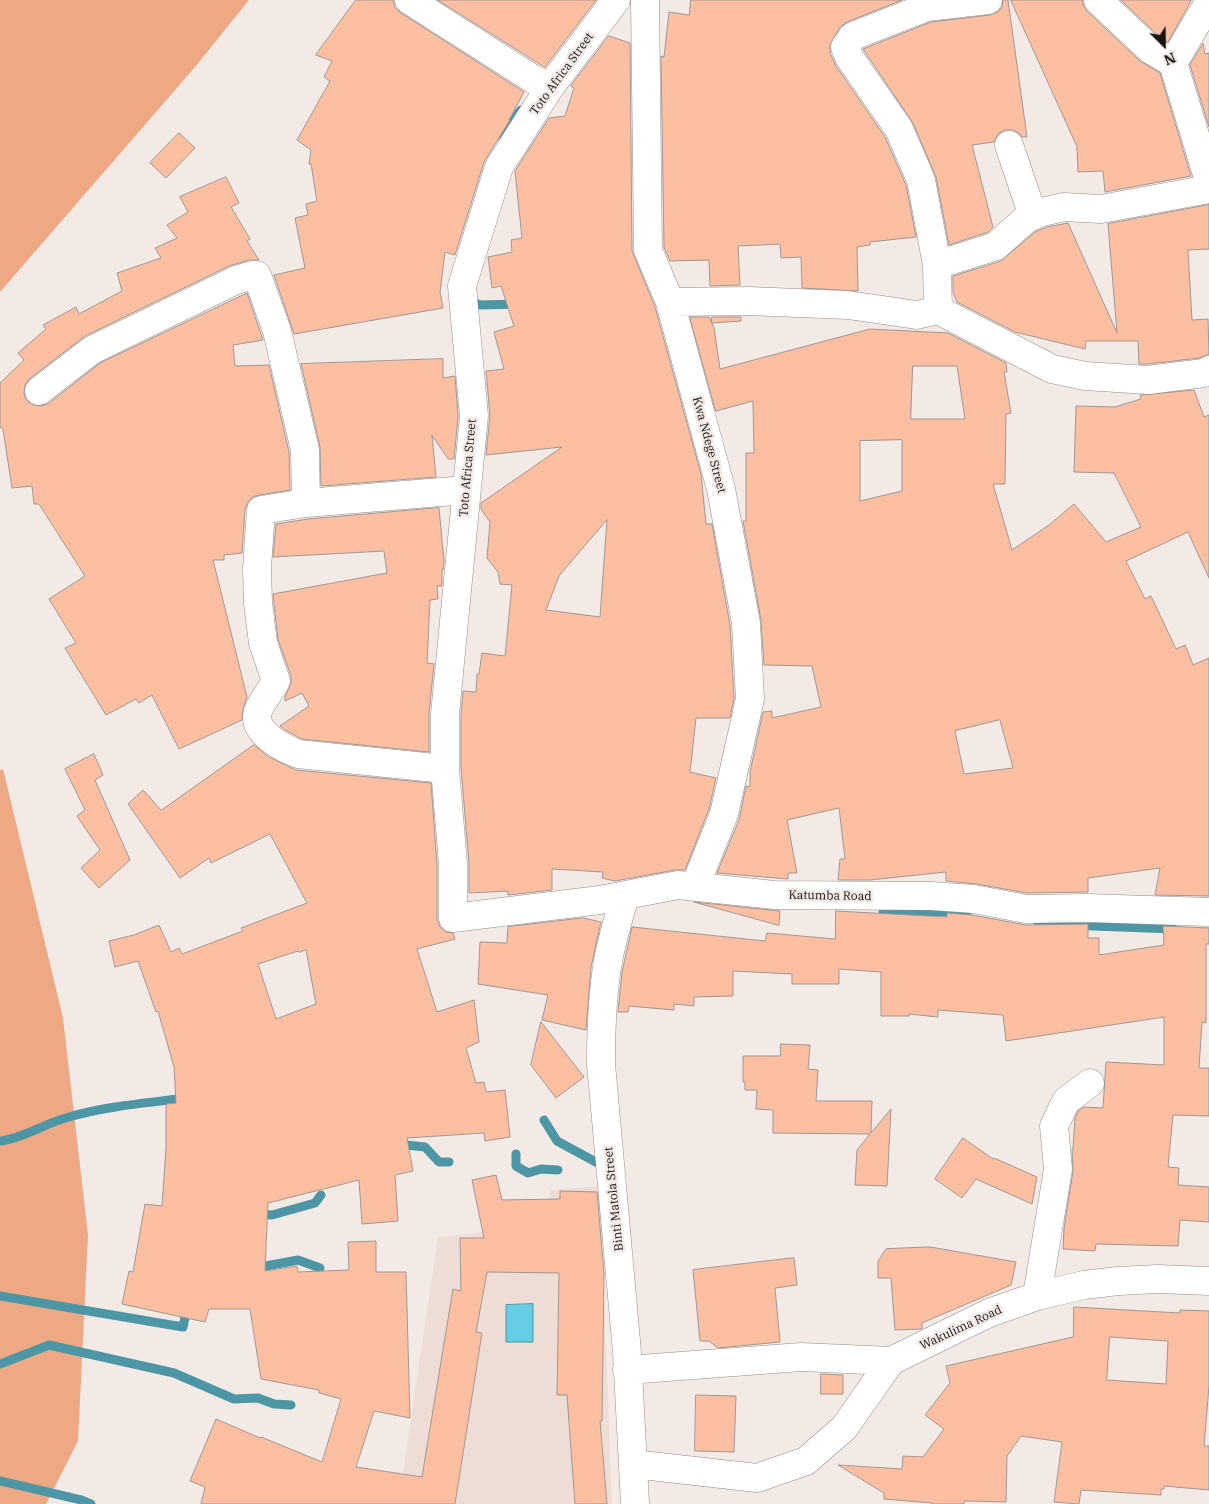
<!DOCTYPE html>
<style>
body{margin:0}
#map{position:relative;width:1209px;height:1504px;overflow:hidden;background:#f3eae6;font-family:"IBM Plex Serif",serif}
canvas{display:block}
.north{position:absolute;left:1139px;top:20px;width:50px;height:50px;-webkit-text-stroke:4px #f3eae6;paint-order:stroke;rotate:157deg;font-size:14px;font-weight:700;line-height:20px;text-align:center;color:#161311}
.north::after{content:'';display:block;margin:auto;width:18px;height:22px;background:#161311;clip-path:polygon(50% 0,100% 100%,50% 72%,0 100%)}
</style>
<div id="map">
<canvas width="1209" height="1504"></canvas>
<div class="north">N</div>
</div>
<script>
const g = document.querySelector('canvas').getContext('2d');
g.lineJoin = 'round';
function fill(path, color) { g.fillStyle = color; g.fill(path, 'evenodd'); }
function trace(path, color, width, dash) { g.strokeStyle = color; g.lineWidth = width; g.lineCap = dash ? 'butt' : 'round'; g.setLineDash(dash || []); g.stroke(path); }
function label(font, color, halo, rows, align = 'center') {
  g.font = font + ' "IBM Plex Serif",serif'; g.lineWidth = 5; g.setLineDash([]); g.textBaseline = 'middle'; g.strokeStyle = halo; g.fillStyle = color; for (const [text, x, y, turn = 0] of rows) {
    g.save(); g.translate(x, y); g.rotate((+turn || 0) * Math.PI / 180); g.textAlign = isNaN(turn) ? turn : align; if (halo) g.strokeText(text, 0, 0); g.fillText(text, 0, 0); g.restore();
  }
}
fill(new Path2D(`
 M600,1186L612,1504H406L403,1473L438,1237L546,1225L550,1190Z`), '#edddd5');
fill(new Path2D(`
 M0,0H249L195,67L0,292Z
 M3,769L63,1018L88,1235L78,1441L46,1504H0V770Z`), '#eea884');
const water = new Path2D(`
 M533,1304V1342H506V1305Z`);
fill(water, '#65cee4');
trace(water, '#4d96a5', 1);
trace(new Path2D(`
 M503,142L508,125L521,110
 M468,300L480,305L519,304
 M883,912H967
 M1037,921L1066,925L1174,929
 M544,1120L557,1141L605,1167
 M0,1141C24,1138 45,1123 69,1117C107,1106 147,1103 186,1098
 M397,1144L425,1147L439,1162H449
 M516,1154V1166L528,1173L541,1169L558,1170
 M257,1214L272,1215L315,1203L321,1195
 M255,1268L298,1260L320,1268
 M0,1296L183,1327L187,1308
 M0,1364L49,1345L174,1373L234,1399L258,1398L274,1404L291,1405
 M0,1481L81,1500L91,1504`), '#4d96a5', 9);
const building = new Path2D(`
 M356,0H393L395,8L401,13L524,92L509,120H510L484,162L455,255L445,252L440,292L443,308L294,334L274,275L305,268L295,218L308,215L306,204L317,201L311,164H309L311,150L297,140L330,81L324,77L332,61L316,55Z
 M438,0H596L545,67Z
 M691,0H902L847,22L840,27L830,45V53L836,66L885,137L906,185L916,237L870,242V245L857,247L858,291L802,288L801,257L781,258L780,244L738,246L740,285L710,286L709,260L670,261L664,247L661,56L664,57L669,12L689,15Z
 M1003,0H1008L1027,137H1022L1019,133L1013,130H1004L998,134L994,142L972,145L993,227L988,232L949,245L936,177L913,123L863,49L931,22L990,15L998,12L1002,7Z
 M1011,0H1083V5L1087,11L1140,61L1160,73L1191,176L1105,192L1103,171L1078,172L1077,147Z
 M1121,0H1191V1L1168,42L1160,37Z
 M609,36L630,43L632,251L655,307L701,474L706,524H712L730,625L734,698L730,718H696L690,772L716,778L709,809L685,870H675L615,881L602,878L603,872L552,869V890L508,895V891L469,893V863L461,768V715L463,691L476,692L477,674H479L482,653L505,656L512,585L500,584L498,572L487,558L490,522L481,509V503L562,447L486,455L490,415L486,371L504,369L494,332L514,326L501,286L492,288L488,257L512,252L511,240L522,238L515,171L549,118L565,116L574,88L571,86ZM607,520L600,617L546,610L559,576Z
 M1203,44L1205,54L1209,53V127L1190,65Z
 M179,133L195,148L166,178L150,163Z
 M226,177L239,203L231,207L250,239L247,241L259,260H249L229,266L85,336L29,379L25,385L24,393L26,400L33,405L41,406L48,404L100,363L247,293L263,340L233,345L235,366L269,365L289,452L290,490L259,495L252,497L247,503L245,509L242,553L224,555V560H213L247,697L243,709L242,720L179,749L152,695L139,703L136,699L106,715L65,648L76,643L49,599L85,576L39,504H34L32,486L12,488L3,429L0,427V383L24,360L18,353L46,329L43,325L76,307L79,314L122,291L117,273L161,258L155,248L177,238L167,225L188,212L180,197Z
 M1209,205V249L1188,250L1192,320L1208,319L1209,354L1199,358L1148,364H1139L1138,341H1086L1085,349L1015,332L957,302L953,292V276L1001,261L1035,232L1047,227L1068,223L1117,333L1108,224Z
 M690,317H709L714,328L720,369L870,329L948,333L1006,363L1007,372H1004L1011,413L1006,414L1005,484H993L1012,550L1049,525L1074,504L1106,542L1141,527L1114,473L1074,472L1076,406L1115,407L1141,399L1140,395L1194,390L1204,417L1209,415V578L1188,532L1126,561L1145,599L1151,596L1176,649L1185,645L1193,665L1209,658V896L1155,895L1160,868L1088,878V892L1027,893L977,884L946,881V872L870,880H838L840,859H845L839,808L787,820L797,873H788V879L717,873L739,820L746,786L750,787V772L763,712L772,711V718L821,707L812,666L764,665L761,620L743,521H746V453H754L753,401L716,411ZM913,366H957L965,419H911ZM902,440V491L860,501V441ZM1000,720L1013,768L964,774L955,731Z
 M712,317H741V321L712,323Z
 M443,359V378L455,376L458,416L454,459H448L432,435L436,477L321,486L320,447L301,364Z
 M439,508L444,561L443,570H442V586H437L438,599L430,600L427,663L434,664L429,713V752L302,739L285,730L280,726L309,706L302,693L285,701V697L291,683V676L278,639L273,594L387,573L384,551L273,557L276,524L308,519Z
 M254,745L269,757L296,770L431,783L437,865V919L440,927L446,932L453,933L455,939L417,949L437,1012L474,1000L479,1042L466,1048L476,1083L484,1082L486,1092L505,1090L510,1137L485,1141L484,1133L407,1138L413,1171L395,1175L398,1221L362,1224L359,1180L268,1203L265,1271L297,1266L298,1272L349,1270L348,1242L376,1241V1272H406L410,1418L374,1411L356,1467L422,1477L453,1289L461,1291L460,1238H484L472,1180L496,1175L502,1200L560,1199V1191L597,1192L604,1274L602,1421H600L607,1504H575L567,1395H557L559,1273L487,1272L476,1332L482,1333L455,1504H201L205,1487L190,1481L216,1419L260,1438L261,1437L322,1462L341,1399L319,1393V1390L261,1379L250,1309H209L205,1322L122,1304L129,1271L133,1272L145,1204L162,1206L166,1148V1104L176,1103L174,1067L158,1011L156,1012L138,961L115,967L109,941L134,935L159,925L171,952L179,948L182,954L243,931L241,928L307,903L270,834L211,863L209,858L180,878L128,804L143,790L161,810ZM306,950L316,1004L276,1019L258,964L298,951L299,952Z
 M94,754L103,775L95,780L130,860L99,888L81,868L100,850L77,816L85,810L65,769Z
 M694,902L780,911L779,925Z
 M836,911L947,917V913L972,915L1026,925L1088,924V938H1099V955L1164,945L1163,926L1209,928V944H1206V1023L1202,1022L1199,1068H1209V1116L1173,1115L1168,1167L1179,1168L1178,1185L1209,1187V1222L1180,1220L1178,1246L1096,1244L1095,1251L1063,1249L1064,1228L1073,1171L1072,1149H1073L1075,1118L1078,1111L1084,1107L1103,1108L1106,1062L1164,1065V1017L1006,1041L1003,1015L938,1010V1017L909,1014V1016H881V972L839,969V984H792V974L733,971V996L694,997V1006L674,1004V1010L629,1006L628,1012H618L622,972L632,927L765,941L767,933L835,939Z
 M583,918L601,922L591,967L586,1030L542,1020L548,995L478,984L480,942L507,943L508,927Z
 M541,1022L584,1077L556,1098L531,1065Z
 M781,1044L810,1045L808,1069L818,1070L816,1101H872L871,1133L891,1109L887,1186L855,1185L857,1150L870,1134L773,1133V1110L756,1109L757,1090H745V1082H743V1056H780Z
 M963,1138L993,1159L994,1158L1037,1177L1032,1204L976,1179L962,1198L935,1179Z
 M930,1247L1016,1262L1011,1285L922,1323V1329L895,1330L891,1278H878V1261L886,1249Z
 M794,1258L797,1285L775,1288L780,1342L718,1348L709,1341H700L693,1270Z
 M1074,1307L1180,1313V1310L1209,1311V1386L1204,1446H1209V1490L1164,1486V1489H1161V1495L1081,1490L1079,1504L1054,1502L1062,1442L1021,1436L1007,1456L1006,1502L964,1501V1504H932V1503L884,1499V1493L838,1465L902,1469L903,1456L923,1457L944,1429L925,1415L950,1383L946,1366L1073,1337ZM1110,1337L1168,1341L1166,1384L1107,1380Z
 M821,1374L843,1375V1394H821Z
 M696,1395L736,1396L734,1452L695,1451Z`);
fill(building, '#fcbfa1');
trace(building, '#9f9793', 1);
const minor = new Path2D(`
 M409,0L533,79L550,87
 M616,0L550,87L499,167L462,286L474,416L445,714V769L453,864V918L600,900L678,885L774,895L931,896L974,899L1026,909L1087,908L1209,912
 M645,0L648,250L670,302L721,489L746,623L750,699L724,814L695,886
 M1098,0L1151,50L1173,63L1209,181
 M1173,63L1205,9L1209,6
 M1009,145L1033,216
 M937,265L996,246L1026,219L1042,212L1064,207L1101,209L1209,189
 M670,302L748,301L848,305L917,315L938,310L1052,369L1085,376L1148,380L1204,373L1209,370
 M938,310L937,265L921,180L899,129L849,57L845,47L853,36L927,7L988,0
 M39,391L92,350L236,280L253,275H257L277,331L305,450L306,503
 M445,769L298,754C283,748 251,732 258,711C262,701 271,690 276,681L263,643L258,603L257,568L261,510L306,503L466,490
 M625,896C619,916 613,936 609,956C602,991 601,1028 601,1064L627,1352L635,1504
 M1037,1296L1058,1169L1054,1126L1066,1101L1090,1083
 M627,1370L801,1357L891,1361
 M633,1464L757,1478L806,1461L844,1428L891,1361L989,1313L1037,1296L1084,1285L1118,1281L1158,1279L1209,1281`);
trace(minor, '#948c88', 29);
trace(minor, '#fff', 28);
label('12px', '#161311', '#f3eae6', [
 ["Toto Africa Street",562,74,-54],
 ["Kwa Ndege Street",709,445,75],
 ["Toto Africa Street",468,468,-85],
 ["Katumba Road",830,896,1],
 ["Binti Matola Street",614,1199,-96],
 ["Wakulima Road",961,1328,-25]
]);
</script>
